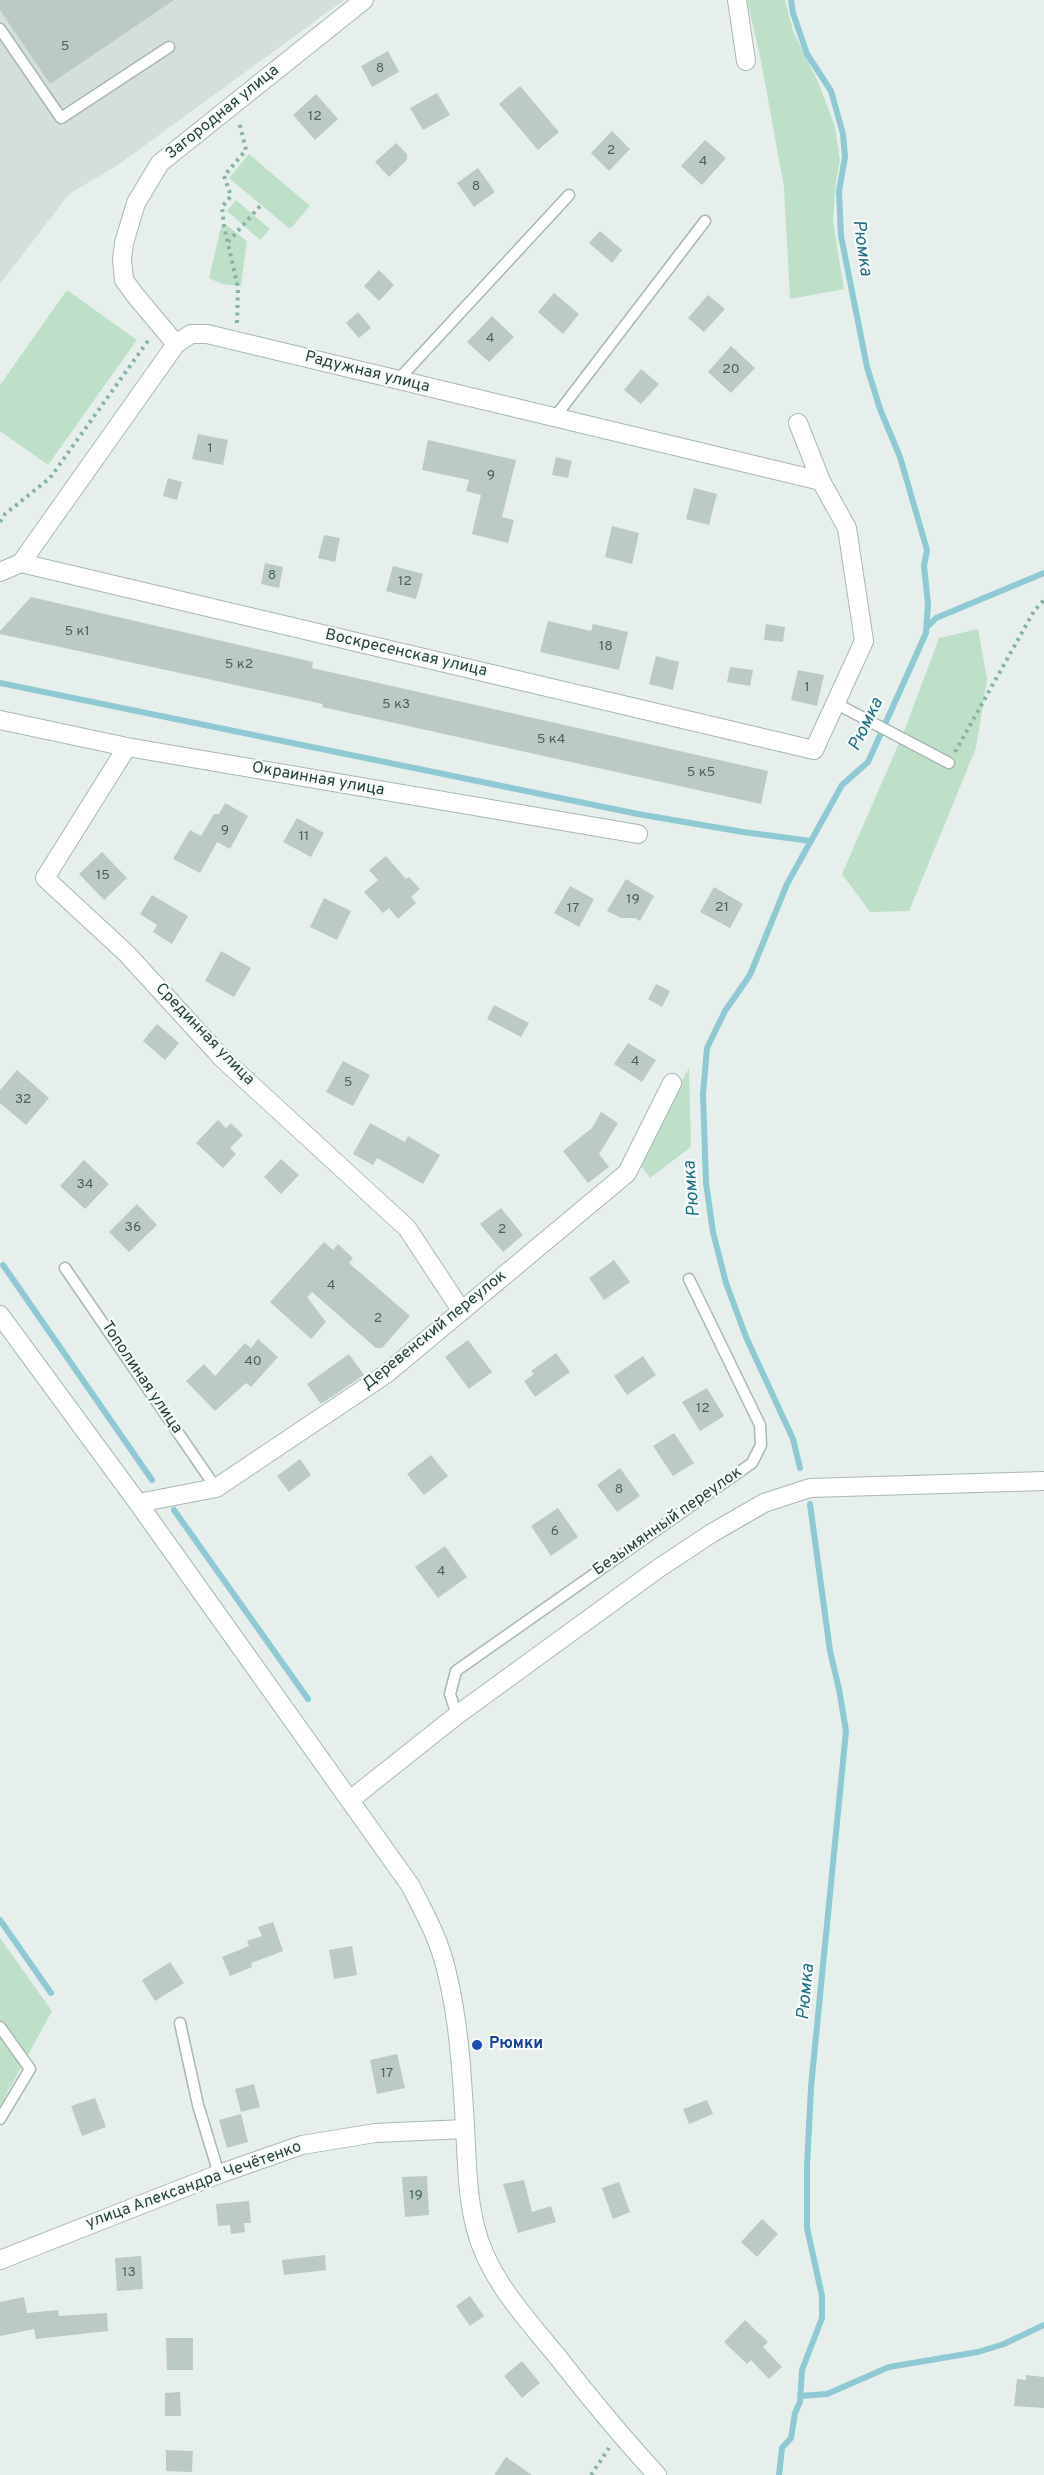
<!DOCTYPE html>
<meta charset="utf-8">
<style>
body{margin:0}
canvas{display:block;background:#e6efeb}
</style>
<canvas width="1044" height="2475"></canvas>
<script>
const g = document.querySelector('canvas').getContext('2d');
g.lineJoin = 'round';
function fill(path, color) { g.fillStyle = color; g.fill(path, 'evenodd'); }
function trace(path, color, width, dash) { g.strokeStyle = color; g.lineWidth = width; g.lineCap = dash ? 'butt' : 'round'; g.setLineDash(dash || []); g.stroke(path); }
function label(font, color, halo, rows, align = 'center') {
  g.font = font + ' Overpass,sans-serif'; g.lineWidth = 4.5; g.setLineDash([]); g.textBaseline = 'middle'; g.strokeStyle = halo; g.fillStyle = color; for (const [text, x, y, turn = 0] of rows) {
    g.save(); g.translate(x, y); g.rotate((+turn || 0) * Math.PI / 180); g.textAlign = isNaN(turn) ? turn : align; if (halo) g.strokeText(text, 0, 0); g.fillText(text, 0, 0); g.restore();
  }
}
fill(new Path2D(`
 M0,0H344L118,165L69,194L0,284Z`), '#d4dfda');
fill(new Path2D(`
 M747,0H785L793,31L819,84L835,127L840,160L836,181L833,221L844,289L790,299L784,187L761,61Z
 M249,154L310,206L290,229L229,178Z
 M236,200L270,229L260,240L227,211Z
 M225,224L247,241L241,286L222,284L209,278L221,227Z
 M67,290L137,340L48,465L0,431V385Z
 M978,629L987,679L976,748L909,911L870,912L842,874L903,734L939,638Z
 M689,1068L691,1147L650,1178L638,1162Z
 M0,1938L52,2011L0,2106Z`), '#bfe0c8');
trace(new Path2D(`
 M791,0L793,13L807,54L831,91L843,134L845,157L839,191L841,236L867,367L880,409L900,457L927,550L924,566L928,604L926,633L868,762L842,785L787,884L750,975L725,1011L707,1048L703,1094L706,1183L713,1232L726,1283L746,1337L793,1439L800,1468
 M926,628L936,618L1044,573
 M0,683L638,814L743,832L811,841
 M3,1265L152,1480
 M174,1510L308,1699
 M0,1920L51,1993
 M800,2396L827,2394L889,2367L978,2352L1004,2344L1044,2325
 M779,2475L782,2448L791,2438L795,2413L800,2402L802,2370L822,2318V2296L807,2228V2166L811,2087L846,1731L839,1689L830,1651L810,1504`), '#8ec9d4', 6);
fill(new Path2D(`
 M0,0H174L50,84L0,10Z
 M388,51L399,72L372,87L361,66Z
 M520,86L559,132L538,150L499,104Z
 M437,93L450,115L423,130L410,108Z
 M316,94L338,119L315,140L293,115Z
 M612,131L630,149L609,171L591,153Z
 M705,140L726,158L702,185L681,166Z
 M396,143L407,154V160L389,177L375,162Z
 M478,168L495,192L474,207L457,183Z
 M600,231L622,250L612,263L589,243Z
 M379,270L394,285L379,301L364,286Z
 M554,293L579,314L563,334L538,312Z
 M708,295L725,309L704,332L688,318Z
 M358,312L371,328L359,338L346,323Z
 M492,316L514,337L489,362L467,342Z
 M731,346L755,368L731,393L708,372Z
 M641,369L659,384L641,404L624,390Z
 M198,434L228,440L223,465L192,459Z
 M428,440L516,460L502,517L514,520L508,543L472,534L481,495L466,491L469,480L422,470Z
 M556,457L572,461L568,478L552,475Z
 M168,478L182,482L177,500L163,496Z
 M694,488L717,494L709,525L686,519Z
 M612,526L639,533L632,564L605,557Z
 M324,535L340,538L335,562L318,558Z
 M265,563L283,567L279,588L261,584Z
 M393,566L423,574L416,599L386,591Z
 M31,597L313,662L312,668L768,771L761,804L322,707L323,704L0,634V631Z
 M548,621L591,631L593,624L628,632L619,670L540,652Z
 M766,624L785,627L783,642L764,640Z
 M656,656L679,662L673,690L649,684Z
 M730,667L753,670L750,686L727,682Z
 M798,670L824,675L817,706L791,700Z
 M225,803L248,816L230,849L217,842L200,873L173,859L190,830L201,836L214,814H219Z
 M297,818L324,833L311,857L283,842Z
 M102,852L127,878L104,900L79,874Z
 M386,856L406,879L409,877L420,889L411,897L416,903L398,919L389,908L383,913L364,892L378,880L369,870Z
 M626,879L654,896L640,921L635,918H621L607,911Z
 M570,886L594,899L579,927L554,913Z
 M714,887L743,904L730,928L700,912Z
 M152,895L188,916L172,944L153,932L157,925L140,914Z
 M324,898L351,911L337,940L310,927Z
 M221,951L251,968L234,997L205,981Z
 M656,984L670,991L662,1007L648,999Z
 M494,1005L529,1023L521,1037L487,1019Z
 M157,1024L179,1043L165,1060L143,1041Z
 M628,1043L656,1060L642,1082L614,1064Z
 M343,1061L370,1075L353,1106L326,1092Z
 M17,1070L49,1098L26,1125L0,1103V1090Z
 M601,1112L618,1123L599,1154L609,1167L588,1183L563,1151L592,1128Z
 M218,1120L226,1128L231,1123L243,1135L230,1148L236,1154L223,1168L196,1143Z
 M370,1123L405,1142L408,1136L440,1155L423,1184L377,1158L373,1165L353,1154Z
 M281,1159L299,1175L281,1194L264,1177Z
 M84,1160L109,1184L85,1209L60,1186Z
 M137,1204L157,1225L129,1252L109,1232Z
 M501,1208L523,1235L503,1252L480,1224Z
 M324,1242L333,1250L338,1244L353,1258L349,1263L410,1316L382,1348H376L312,1292L307,1297L326,1322L311,1339L270,1302Z
 M614,1260L630,1282L604,1300L589,1278Z
 M258,1339L278,1357L251,1387L246,1383L215,1411L186,1381L204,1364L215,1376L245,1343L251,1348Z
 M468,1340L492,1372L469,1389L445,1357Z
 M556,1353L570,1372L535,1397L524,1381L534,1374L531,1371Z
 M349,1354L364,1375L321,1404L307,1384Z
 M643,1356L656,1375L627,1395L614,1376Z
 M707,1388L724,1416L700,1431L682,1402Z
 M674,1433L694,1463L673,1476L653,1446Z
 M431,1455L448,1476L424,1495L407,1474Z
 M300,1459L311,1475L289,1492L277,1476Z
 M620,1468L640,1496L617,1512L597,1485Z
 M558,1508L578,1537L551,1556L531,1526Z
 M445,1546L467,1577L438,1598L415,1567Z
 M273,1922L283,1951L251,1963L252,1967L230,1976L222,1957L249,1946L247,1941L262,1936L258,1927Z
 M352,1946L357,1975L334,1979L329,1950Z
 M170,1962L184,1983L155,2001L142,1980Z
 M397,2054L405,2088L377,2094L370,2060Z
 M254,2084L260,2107L241,2112L235,2089Z
 M95,2098L106,2127L82,2136L71,2106Z
 M707,2100L713,2114L689,2124L683,2109Z
 M241,2114L248,2142L227,2148L219,2120Z
 M427,2176L429,2215L405,2217L402,2177Z
 M524,2180L532,2212L551,2206L556,2222L518,2233L503,2184Z
 M619,2182L630,2212L613,2219L602,2188Z
 M249,2201L251,2223H244L245,2232L231,2234L230,2225L218,2226L216,2204Z
 M762,2219L778,2234L757,2257L741,2242Z
 M325,2255L326,2270L284,2275L282,2260Z
 M141,2256L143,2289L117,2291L115,2258Z
 M470,2296L484,2316L470,2326L456,2306Z
 M24,2297L27,2313L58,2310L59,2316L107,2313L108,2331L36,2339L34,2329L0,2336V2302Z
 M745,2320L768,2342L763,2347L782,2367L769,2379L751,2360L747,2364L724,2342Z
 M166,2338H193V2370H167Z
 M522,2361L540,2383L522,2398L504,2376Z
 M1026,2375L1044,2377V2408L1014,2406L1017,2379L1026,2380Z
 M180,2392L181,2416H165V2393Z
 M166,2450L193,2451L192,2472L166,2471Z
 M506,2457L532,2475H494Z`), '#bbcac4');
const service = new Path2D(`
 M0,29L61,118L169,47
 M397,381L569,195
 M555,417L705,221
 M835,703L949,763
 M65,1268L216,1488
 M457,1715L450,1694L456,1671L752,1463L761,1445L760,1425L689,1279
 M180,2023L198,2105L219,2174
 M0,2027L30,2069L0,2119`);
const minor = new Path2D(`
 M737,0L746,61
 M176,344L135,295L124,280L122,260L124,243L136,203L160,163L364,0
 M21,563L814,750L864,641L847,528L821,481L798,423
 M0,572L21,563L176,344L191,334H207L821,481
 M0,720L127,747L638,834
 M127,747L45,878L127,954L222,1058L407,1228L461,1310
 M138,1503L216,1488L386,1374L627,1173L672,1083
 M350,1800L457,1715L659,1568L712,1533L764,1503L810,1488L1044,1481
 M0,2260L219,2174L302,2145L375,2133L465,2129`);
const secondary = new Path2D(`
 M0,1315L138,1503L410,1885C424,1912 439,1939 446,1969C459,2020 462,2074 465,2127C467,2161 467,2193 475,2226C487,2277 525,2317 557,2356C589,2397 622,2437 657,2475`);
trace(service, '#a8b8b2', 13);
trace(minor, '#a8b8b2', 20);
trace(secondary, '#a4bbb3', 20);
trace(new Path2D(`
 M228,242L261,205
 M237,323L238,288L224,226L222,207L231,196L224,176L246,150L239,121
 M0,522L5,514L50,478L150,338
 M955,752L1034,611L1044,600
 M591,2475L609,2448`), '#86b3a5', 4, [3, 4.5]);
trace(service, '#fff', 10);
trace(minor, '#fff', 18);
trace(secondary, '#fff', 18);
for (const [x, y, r, color] of [
 [477,2045,6,"#1a4fb4"]
]) { const dot = new Path2D(); dot.arc(x, y, r, 0, 2 * Math.PI); g.fillStyle = color; g.fill(dot); trace(dot, '#f7fbf9', 2); }
label('14px', '#4a645c', null, [
 ["5",65,47],
 ["8",380,69],
 ["12",315,117],
 ["2",611,151],
 ["4",703,162],
 ["8",476,187],
 ["4",490,339],
 ["20",731,370],
 ["1",210,449],
 ["9",491,476],
 ["8",272,576],
 ["12",405,582],
 ["5 к1",77,632],
 ["18",606,647],
 ["5 к2",239,665],
 ["1",807,688],
 ["5 к3",396,705],
 ["5 к4",551,740],
 ["5 к5",701,773],
 ["9",225,831],
 ["11",304,837],
 ["15",103,876],
 ["19",633,900],
 ["21",722,908],
 ["17",573,909],
 ["4",635,1062],
 ["5",348,1083],
 ["32",23,1100],
 ["34",85,1185],
 ["36",133,1228],
 ["2",502,1230],
 ["4",331,1286],
 ["2",378,1319],
 ["40",253,1362],
 ["12",703,1409],
 ["8",619,1490],
 ["6",555,1532],
 ["4",441,1572],
 ["17",387,2074],
 ["19",416,2196],
 ["13",129,2273]
]);
label('16px', '#24423a', '#f7fbf9', [
 ["Загородная улица",223,113,-39],
 ["Радужная улица",367,373,14],
 ["Воскресенская улица",406,654,13],
 ["Окраинная улица",318,780,10],
 ["Срединная улица",204,1035,46],
 ["Деревенский переулок",435,1331,-39],
 ["Тополиная улица",141,1378,56],
 ["Безымянный переулок",668,1522,-35],
 ["улица Александра Чечётенко",194,2186,-20]
]);
label('bold 16px', '#164399', '#f7fbf9', [
 ["Рюмки",489,2045]
], 'left');
label('italic 18px', '#1c6f80', '#f7fbf9', [
 ["Рюмка",861,248,82],
 ["Рюмка",867,725,-64],
 ["Рюмка",693,1189,-95],
 ["Рюмка",807,1992,-85]
]);
</script>
